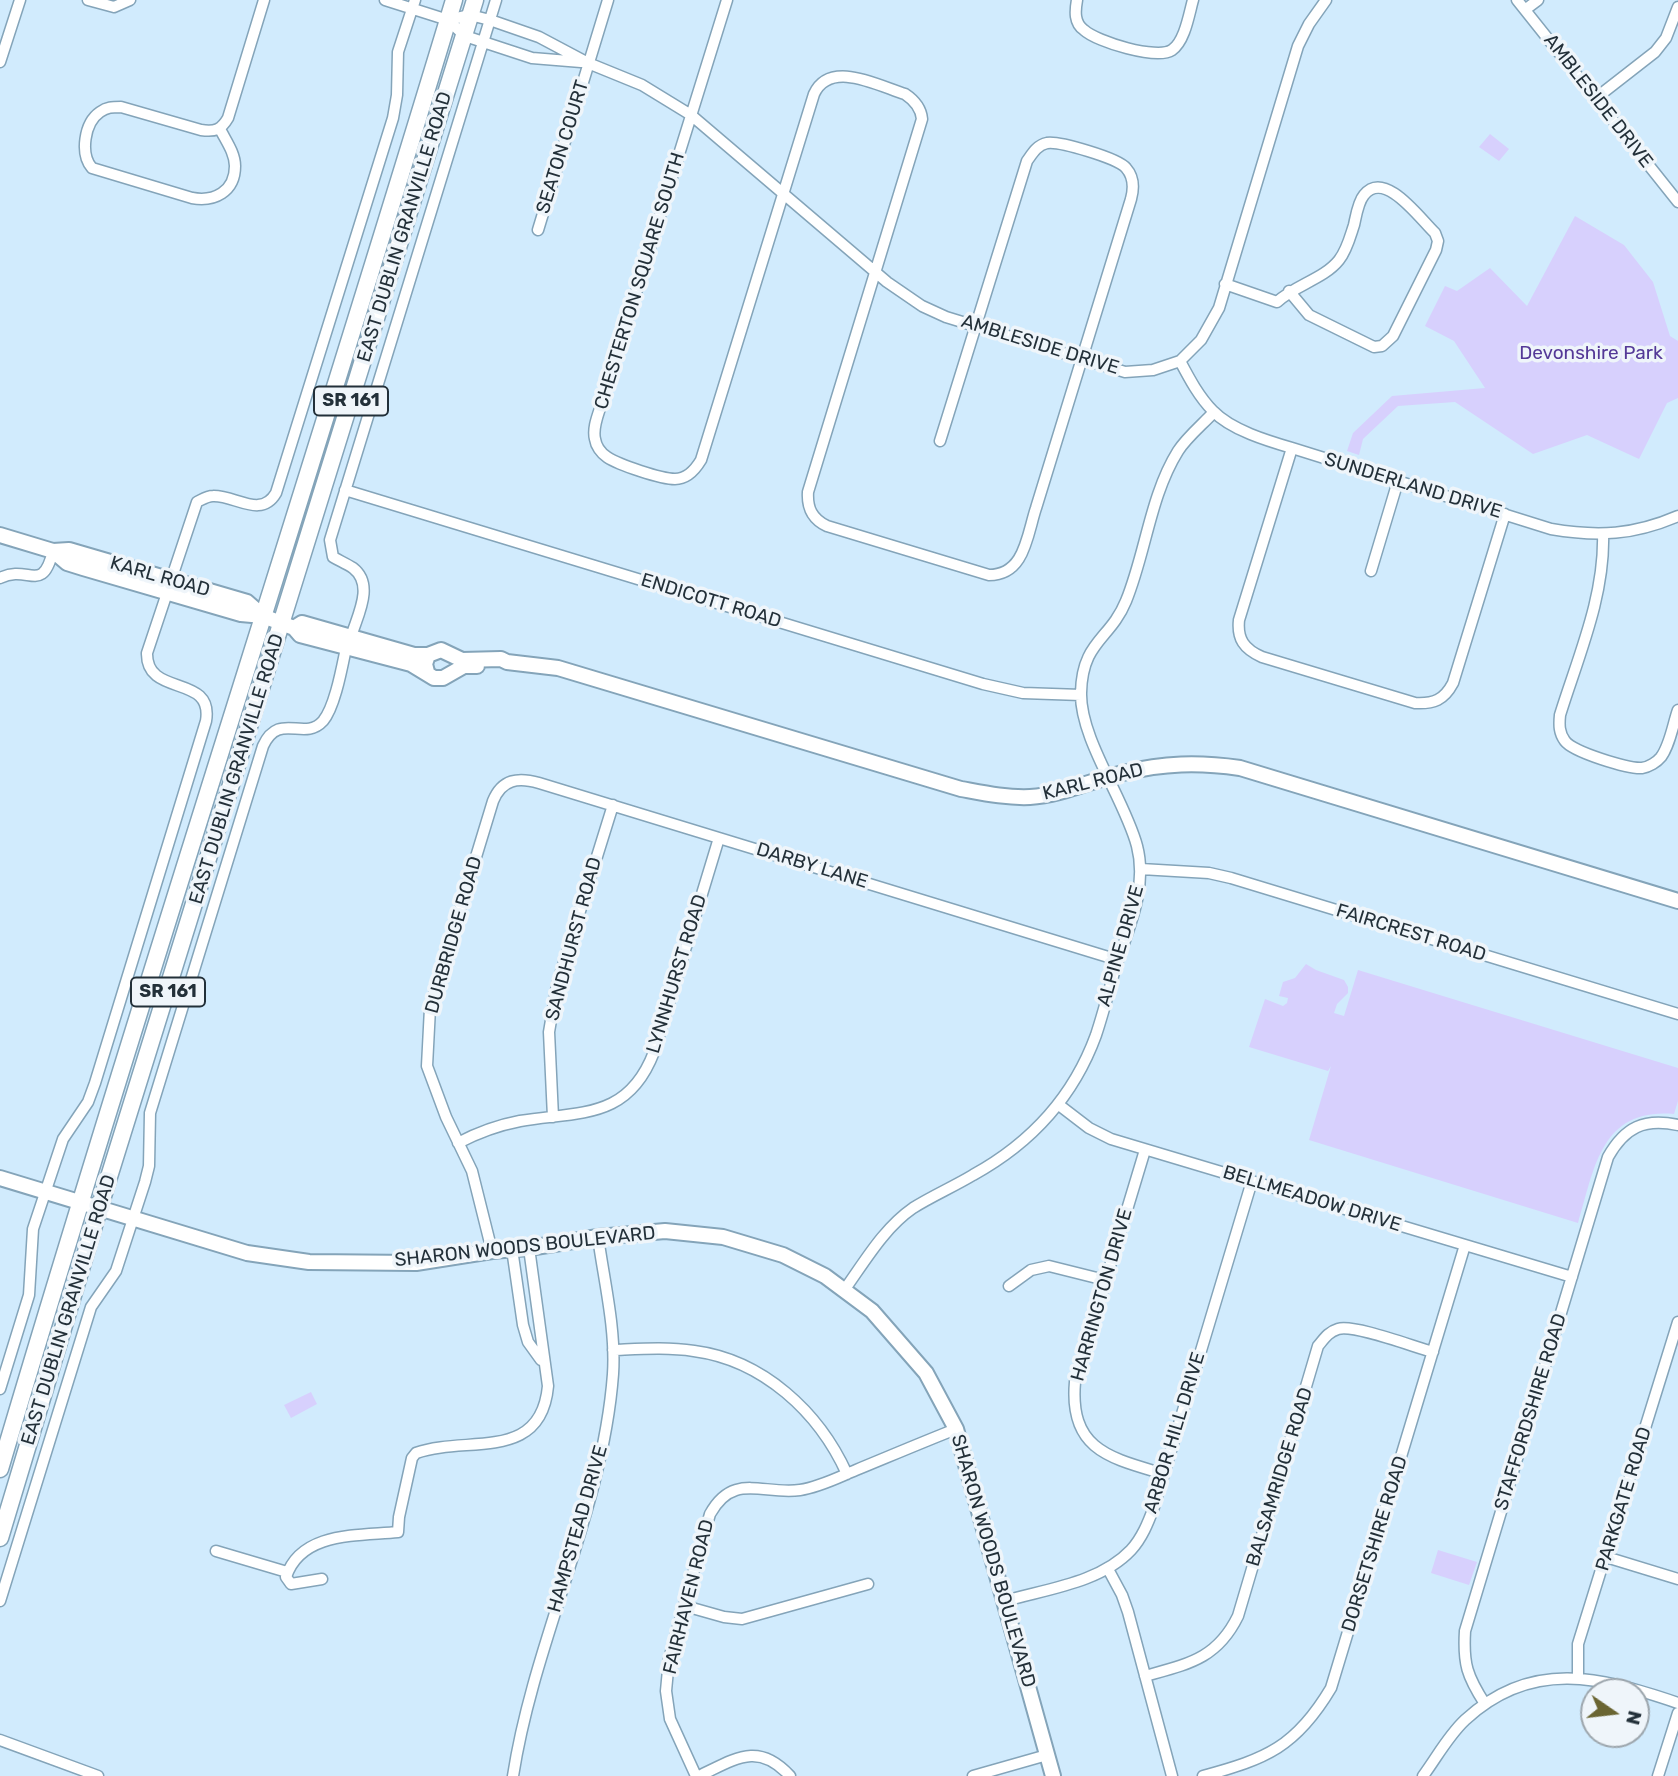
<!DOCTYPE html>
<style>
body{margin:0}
#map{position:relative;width:1678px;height:1776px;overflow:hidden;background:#d1ebfd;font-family:Rubik,sans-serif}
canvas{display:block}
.north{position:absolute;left:1580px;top:1678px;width:70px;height:70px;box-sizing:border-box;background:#eff5fa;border:2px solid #9da6ad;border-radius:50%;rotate:104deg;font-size:19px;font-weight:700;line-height:28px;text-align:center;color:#233039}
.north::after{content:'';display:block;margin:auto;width:24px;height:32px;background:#6a6532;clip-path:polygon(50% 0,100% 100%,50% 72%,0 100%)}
</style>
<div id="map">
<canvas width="1678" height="1776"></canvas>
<div class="north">N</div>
</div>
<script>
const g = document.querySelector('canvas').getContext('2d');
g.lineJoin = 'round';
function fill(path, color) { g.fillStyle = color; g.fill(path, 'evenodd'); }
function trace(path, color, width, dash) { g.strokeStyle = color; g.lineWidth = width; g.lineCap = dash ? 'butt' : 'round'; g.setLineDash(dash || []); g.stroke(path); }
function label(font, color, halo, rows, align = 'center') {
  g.font = font + ' Rubik,sans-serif'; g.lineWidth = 7; g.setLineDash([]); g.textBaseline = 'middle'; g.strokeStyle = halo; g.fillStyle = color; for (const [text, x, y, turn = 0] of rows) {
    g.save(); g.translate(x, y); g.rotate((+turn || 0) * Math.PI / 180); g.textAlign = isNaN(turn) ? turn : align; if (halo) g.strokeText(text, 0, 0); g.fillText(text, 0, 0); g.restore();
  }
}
fill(new Path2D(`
 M1490,134L1509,149L1499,161L1479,147Z
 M1575,216L1624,245L1653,282L1670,336L1678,341V398L1667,403L1639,459L1587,435L1533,454L1455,402L1398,406L1363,439L1359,455L1347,451L1353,433L1392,396L1485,388L1454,341L1425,326L1445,286L1457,291L1490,268L1527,306Z
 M1306,964L1316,970L1344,980L1348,987V993L1337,1004L1334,1013L1344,1016L1358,970L1678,1068V1101L1674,1114C1601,1108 1595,1167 1578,1223L1309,1140L1331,1066L1328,1071L1249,1047L1265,999L1283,1006L1287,1003L1288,998L1279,996L1283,982L1295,978Z
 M311,1392L317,1404L291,1418L284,1405Z
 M1438,1550L1477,1562L1469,1585L1431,1573Z`), '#d7d0fd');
const street = new Path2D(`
 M88,0L114,7L130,0
 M385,0L448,20L465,36L532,58L581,62
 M727,0L602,402C599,413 592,427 595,439C596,446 601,453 607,457C619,465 661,479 675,479C687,479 695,470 701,460L814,94C830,59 879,86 905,94C914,100 921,108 922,119L808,492C807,508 812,519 827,526L989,575C1025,575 1027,535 1036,508L1131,199C1134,188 1134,177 1126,168C1118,158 1059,141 1047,143C1037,145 1032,154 1027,161L940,441
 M1077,0C1075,11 1074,23 1084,30C1097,42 1157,60 1172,50C1185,41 1189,14 1193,0
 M1517,0L1678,202
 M1526,9L1538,0
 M448,20L470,15L490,20L539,37L588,63L642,85L691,115L887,282L922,306L946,317L1125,372L1153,370L1180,361L1201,340L1219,308L1298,46L1309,24L1326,0
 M0,62L20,0
 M1596,98L1655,52L1666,38L1678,7
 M220,129C226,141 235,153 235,166C235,192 214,202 192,198L92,168C80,154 84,123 100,112C107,107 112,107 121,107L201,130C215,132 221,130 228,118L264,0
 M538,230L608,0
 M1225,284L1277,302C1295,285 1324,279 1339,260C1347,250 1350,237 1354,225C1356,216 1358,202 1364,195C1385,169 1420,219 1435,233L1438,241L1436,250L1393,336L1382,346L1374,347L1309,315L1289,291
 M1180,361C1189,378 1199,397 1213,411C1231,430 1268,441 1292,448L1551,529C1598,537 1634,535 1678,516
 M1292,448L1239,620C1237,639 1244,649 1262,657L1415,703C1434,704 1444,700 1453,683L1505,514
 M345,490L983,684L1023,693L1081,695
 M1603,534C1605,596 1578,657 1560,715C1559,725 1559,733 1565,741C1573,752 1628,769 1642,768C1649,767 1657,762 1661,757C1670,745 1673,724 1678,710
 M1371,571L1398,481
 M0,578C29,564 42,595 53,551
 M171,580L197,502C203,499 207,496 213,496C235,495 261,519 276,493L393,118L397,95L398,52L415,0
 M351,637C357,616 375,585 353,568C347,564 340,561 333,557L330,540L496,0
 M1141,869L1209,873L1231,878L1678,1014
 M1059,1105L1089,1128L1111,1139L1572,1277
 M553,1117L549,1032L557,985L613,805
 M458,1143C477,1133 499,1125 520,1121C580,1111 628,1120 654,1052L719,838
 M1145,1150L1075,1382C1069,1450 1110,1458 1164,1474
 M512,1249L523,1325L528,1342L541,1360
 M492,1251L472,1171L446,1117L427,1066L430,1008L493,801C502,779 518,777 539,783L1118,960
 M1009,1286L1031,1270L1049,1266L1105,1280
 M845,1289C865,1261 884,1228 913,1208C932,1196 953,1187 973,1175C1031,1143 1073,1098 1096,1035C1103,1014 1109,991 1115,969C1128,930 1148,888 1137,846C1125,800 1080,739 1081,693C1082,641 1110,640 1126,601C1146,552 1150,496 1178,451C1187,437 1202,425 1214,412
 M613,1350C640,1349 667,1347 694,1351C763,1360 819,1412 847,1474
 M0,1389L29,1295L33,1229L63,1139L88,1102L95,1083L206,721C214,673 146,698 147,653L167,593
 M216,1551L287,1572
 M1606,1557L1678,1579
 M1108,1569L1122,1595L1128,1612L1172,1776
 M322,1579L291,1584L286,1577C301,1531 359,1536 398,1532L399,1517L412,1458L416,1453C467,1435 541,1463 548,1386L529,1248
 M0,1601L91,1307L116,1271L145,1182L149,1166L150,1113L263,746C279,711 304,742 323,721C335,707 342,667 346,648
 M1005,1601C1046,1589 1100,1583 1131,1550C1142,1538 1148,1523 1154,1507L1252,1181
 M685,1606L724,1617L742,1619L868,1584
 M1145,1676C1188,1664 1217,1659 1238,1616L1318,1346C1324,1339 1328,1332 1338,1329C1354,1324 1414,1347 1433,1352
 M1578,1677V1644L1678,1322
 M1485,1704C1467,1676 1463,1664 1465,1631L1608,1157C1625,1127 1644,1118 1678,1125
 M0,1740L98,1776
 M513,1776C534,1640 603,1510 613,1374C616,1329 604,1281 598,1237
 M696,1776L670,1719L666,1691L669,1659L710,1514C733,1472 762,1495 800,1490C820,1487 839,1477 856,1470C890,1456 923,1442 956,1429
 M699,1776C735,1759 758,1741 790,1776
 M973,1776L1047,1755
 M1203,1776C1266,1759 1296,1747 1331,1688L1465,1245
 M1423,1776C1437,1757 1448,1736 1465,1720C1532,1658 1601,1677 1678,1703
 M1658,1776L1678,1713`);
const secondary = new Path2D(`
 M0,535L53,551L69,550L247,602L263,616L294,628L300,635L411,664L434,678H443L464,666H477
 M53,551L67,563L83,568L241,614L263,616
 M294,628L302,623L414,655H427
 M427,672L425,664L428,655L441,650L462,660L501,659L507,662L558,668L961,789C983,793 1006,798 1030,797C1062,795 1092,780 1123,773C1164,763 1198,762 1240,768L1678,901
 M0,1178L247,1253L309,1262L416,1263L492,1251L529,1248L598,1237L665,1231L723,1237L783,1255L825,1276L872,1311L926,1373L956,1429L1053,1776`);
const primary = new Path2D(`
 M0,1469C146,977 306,491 454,0
 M0,1538L99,1209L475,0`);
trace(street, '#84a4b9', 13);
trace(secondary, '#84a4b9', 18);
trace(primary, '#84a4b9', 19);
trace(street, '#fff', 10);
trace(secondary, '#fff', 14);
trace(primary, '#fff', 16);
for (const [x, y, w] of [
 [351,401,74],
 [168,992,74]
]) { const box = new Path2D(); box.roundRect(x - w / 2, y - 14.5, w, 29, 5); g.fillStyle = '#eff5fa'; g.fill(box); trace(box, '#233039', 2); }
label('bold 18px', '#233039', null, [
 ["SR 161",351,401],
 ["SR 161",168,992]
]);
label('19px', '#233039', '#eff5fa', [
 ["AMBLESIDE DRIVE",1598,101,52],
 ["SEATON COURT",563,147,-73],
 ["EAST DUBLIN GRANVILLE ROAD",405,227,-73],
 ["CHESTERTON SQUARE SOUTH",640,281,-73],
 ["AMBLESIDE DRIVE",1040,345,17],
 ["SUNDERLAND DRIVE",1413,486,17],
 ["KARL ROAD",160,577,16],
 ["ENDICOTT ROAD",711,601,17],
 ["EAST DUBLIN GRANVILLE ROAD",237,769,-73],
 ["KARL ROAD",1093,782,-14],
 ["DARBY LANE",812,866,17],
 ["FAIRCREST ROAD",1411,933,17],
 ["DURBRIDGE ROAD",454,935,-74],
 ["SANDHURST ROAD",574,939,-75],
 ["ALPINE DRIVE",1121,946,-74],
 ["LYNNHURST ROAD",677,974,-73],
 ["BELLMEADOW DRIVE",1312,1199,17],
 ["SHARON WOODS BOULEVARD",525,1247,-6],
 ["HARRINGTON DRIVE",1102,1295,-74],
 ["EAST DUBLIN GRANVILLE ROAD",69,1310,-73],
 ["STAFFORDSHIRE ROAD",1531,1412,-73],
 ["ARBOR HILL DRIVE",1175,1433,-73],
 ["BALSAMRIDGE ROAD",1280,1477,-73],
 ["PARKGATE ROAD",1624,1499,-73],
 ["HAMPSTEAD DRIVE",578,1529,-74],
 ["DORSETSHIRE ROAD",1375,1544,-73],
 ["SHARON WOODS BOULEVARD",993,1561,74],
 ["FAIRHAVEN ROAD",689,1597,-76]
]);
label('19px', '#543997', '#eff5fa', [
 ["Devonshire Park",1591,354]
]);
</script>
